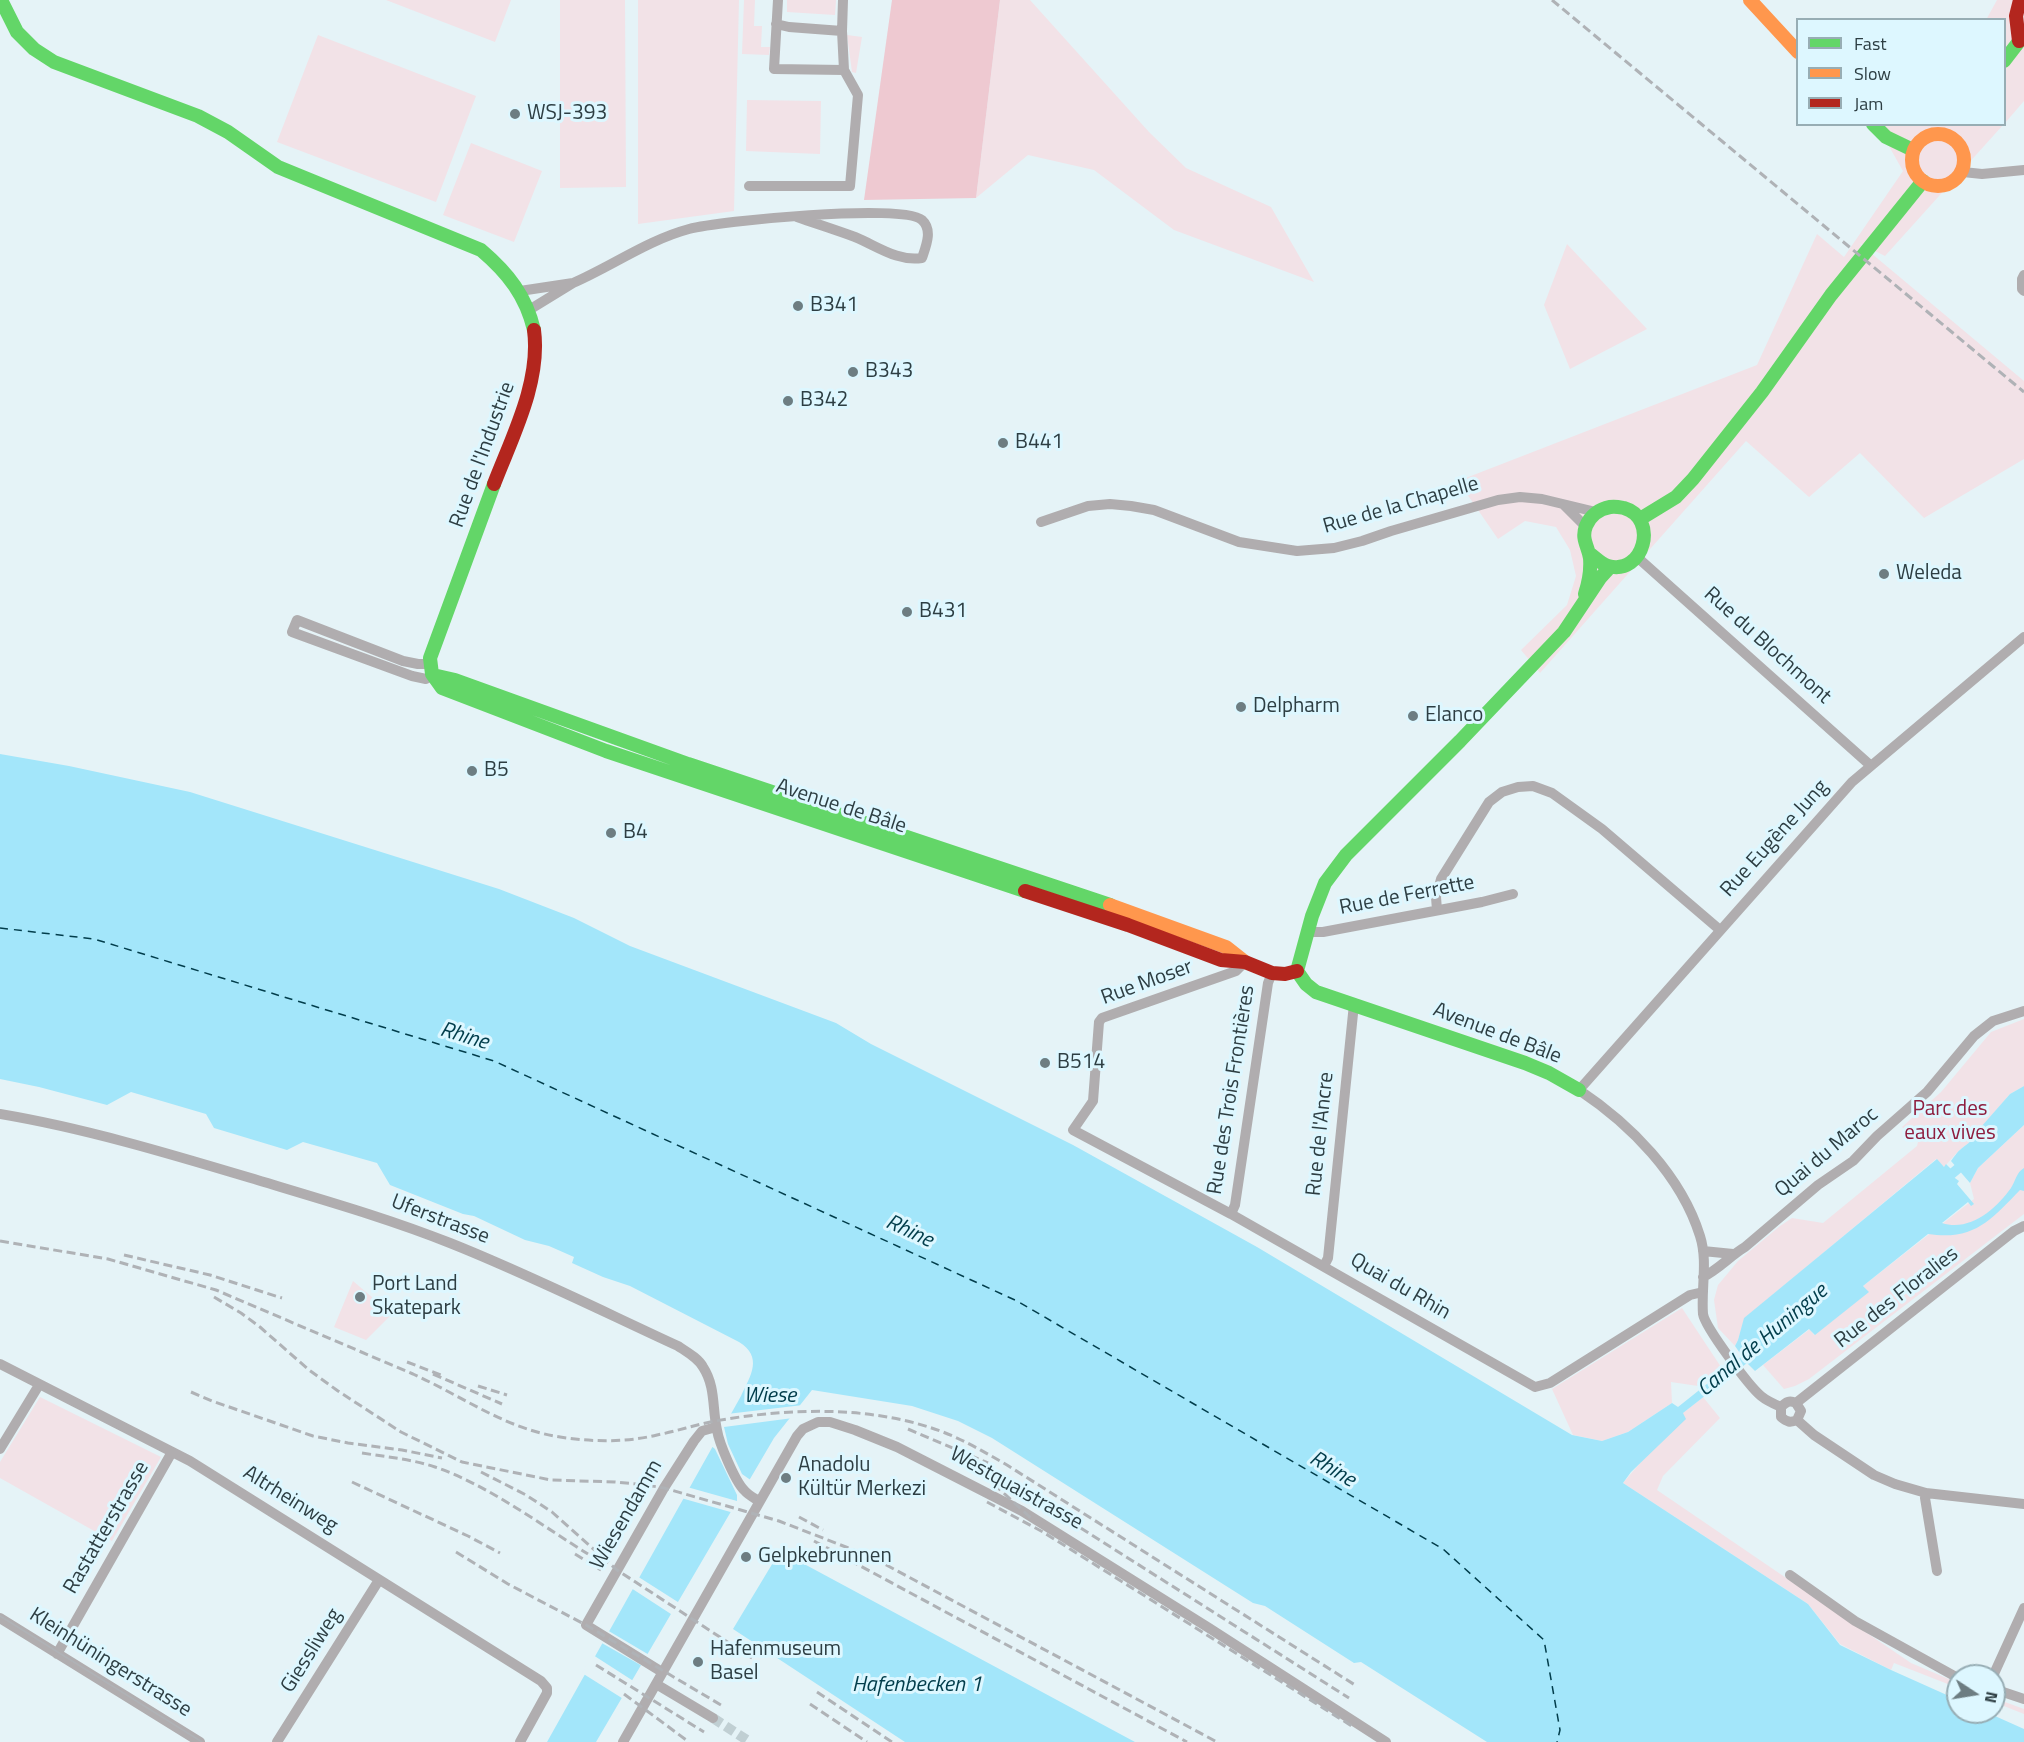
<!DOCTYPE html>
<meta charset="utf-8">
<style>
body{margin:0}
#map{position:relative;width:2024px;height:1742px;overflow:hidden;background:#e5f3f7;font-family:"Titillium Web",sans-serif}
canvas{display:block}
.legend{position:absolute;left:1796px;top:18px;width:210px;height:108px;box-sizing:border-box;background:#ddf7ff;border:2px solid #97adb4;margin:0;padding:8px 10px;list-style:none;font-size:18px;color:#2d3e43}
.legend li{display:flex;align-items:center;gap:12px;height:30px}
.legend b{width:30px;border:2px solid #97adb4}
.north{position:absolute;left:1946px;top:1664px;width:60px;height:60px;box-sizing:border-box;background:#ddf7ff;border:2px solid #97adb4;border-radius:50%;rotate:102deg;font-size:16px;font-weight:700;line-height:24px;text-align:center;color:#2d3e43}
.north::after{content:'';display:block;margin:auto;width:21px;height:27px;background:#6d7d82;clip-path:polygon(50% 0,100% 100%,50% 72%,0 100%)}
</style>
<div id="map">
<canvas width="2024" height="1742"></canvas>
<ul class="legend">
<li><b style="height:8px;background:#63d668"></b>Fast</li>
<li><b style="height:8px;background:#ff974d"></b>Slow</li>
<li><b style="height:8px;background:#b3261e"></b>Jam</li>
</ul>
<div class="north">N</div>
</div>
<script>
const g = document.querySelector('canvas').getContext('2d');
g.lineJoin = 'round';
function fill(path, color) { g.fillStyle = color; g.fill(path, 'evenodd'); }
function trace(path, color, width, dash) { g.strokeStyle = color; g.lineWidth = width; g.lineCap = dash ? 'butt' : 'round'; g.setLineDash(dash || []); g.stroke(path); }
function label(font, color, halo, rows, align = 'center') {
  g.font = font + ' "Titillium Web",sans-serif'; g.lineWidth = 6; g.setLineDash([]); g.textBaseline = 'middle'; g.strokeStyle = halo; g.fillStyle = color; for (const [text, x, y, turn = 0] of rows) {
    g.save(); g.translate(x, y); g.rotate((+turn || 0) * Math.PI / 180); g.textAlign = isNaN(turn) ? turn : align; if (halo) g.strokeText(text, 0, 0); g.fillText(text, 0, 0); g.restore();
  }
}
fill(new Path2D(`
 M386,0H511L495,42Z
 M560,0H625L626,187L560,188Z
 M638,0H739L734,211L638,224Z
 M744,0H755L754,26H762L761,47H770L769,55L742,54Z
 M787,0H836L835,15L787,12Z
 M1000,0H1030L1149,132L1186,168L1271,207L1314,282L1174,230L1094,170L1028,155L976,198Z
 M1997,0H2024V101L2005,123L2004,20H1986Z
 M318,35L476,96L436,202L277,142Z
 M847,35L862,37L856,73L852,72Z
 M747,100L821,101L820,154L746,151Z
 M1877,125H2003L1885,256L1859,243L2024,381V459L1924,518L1860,453L1809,497L1746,441L1540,673L1521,650L1567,605L1576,576L1570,550L1556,527L1525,521L1498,539L1458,481L1757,365L1817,234L1844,257L1903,171Z
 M471,143L542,171L514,242L443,215Z
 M1567,244L1647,329L1570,369L1544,305Z
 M2024,1019V1086L2010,1094L1982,1127C1978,1138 1969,1142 1961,1149C1955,1154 1949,1162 1944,1167L1936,1159L1745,1318L1738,1340L1735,1346L1718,1328L1714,1300L1718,1285L1738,1261L1780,1226L1792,1218L1823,1223L1917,1146L1918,1142L1902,1127L1941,1092L1991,1032Z
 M2024,1125V1214L1809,1379L1795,1386L1784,1389L1763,1365L1810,1329L1814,1335L1868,1292L1863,1286L1974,1199L1970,1183L1978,1168Z
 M353,1281L392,1314L366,1340L334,1327Z
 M1682,1308L1721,1367L1698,1386L1671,1382L1672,1403L1628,1432L1602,1441L1573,1435L1552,1389Z
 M40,1397L161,1457L112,1541L0,1478V1462Z
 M1703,1397L1720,1418L1663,1476L1657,1490L1911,1663L1958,1683V1688L1894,1663L1891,1670L1840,1644L1808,1604L1623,1483L1683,1413Z
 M1994,1698L2024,1709V1714L1994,1702Z`), '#f2e2e7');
fill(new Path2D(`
 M892,0H1000L976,198L864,200Z`), '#eec9d1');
fill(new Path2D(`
 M0,754L69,766L190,792L499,889L574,918L630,946L836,1023L871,1044L1073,1145L1257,1247L1572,1435L1602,1441L1628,1432L1672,1403L1678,1407L1742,1356L1735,1346L1738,1340L1744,1318L1937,1159L1944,1167L1946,1164L1952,1170L1948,1173L1959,1181L1957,1184L1974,1204L1971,1206L1968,1202L1942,1223C1970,1232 1996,1209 2011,1188C2016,1180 2016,1173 2024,1168V1191L2020,1190C1991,1220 1974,1241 1928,1234L1863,1286L1869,1292L1815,1335L1809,1329L1755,1371L1747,1363L1683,1413L1686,1419L1631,1472L1623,1483L1808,1604L1840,1645L1891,1670L1958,1700V1712H1986L2024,1729V1742H1487L1361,1662L1354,1663L1265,1606L1253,1603L992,1438L958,1421L912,1406L812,1390L774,1438L596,1742H547L741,1396C751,1375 763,1357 739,1342L630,1286L603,1277L572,1263L574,1257L549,1246L525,1240L474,1216L463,1214L390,1185L377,1163L303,1142L287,1150L214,1128L206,1114L131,1092L107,1105L39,1087L0,1079Z
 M2024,1086V1125L1978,1168L1970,1183L1951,1161C1954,1157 1957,1152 1961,1149C1969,1142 1978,1138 1981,1127L2010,1094Z
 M780,1551L1135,1742H905L733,1629Z`), '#a3e6fa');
fill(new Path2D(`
 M803,1405L793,1418L724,1427L728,1444L742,1474L752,1481L734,1513L681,1498L687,1487L737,1501V1495L715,1449L710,1445L719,1429L724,1426L723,1422L727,1414Z
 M637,1576L681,1604L674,1616L631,1588Z
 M607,1630L651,1656L644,1667L600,1642Z
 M593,1655L635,1682L625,1700L582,1673Z`), '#e5f3f7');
trace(new Path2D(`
 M1941,1183L1968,1160`), '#a3e6fa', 10);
trace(new Path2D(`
 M0,928L94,939L494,1061L1017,1301L1443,1549L1544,1640L1560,1730L1557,1742`), '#023d4b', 1.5, [8, 6]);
trace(new Path2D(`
 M713,1718L750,1742`), '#c0cfd3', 10, [10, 5]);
trace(new Path2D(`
 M778,0L774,69L844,70L842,31L843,0
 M776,24L789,27L842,31
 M1963,172L1982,174L2024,170
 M749,186H850L858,95L844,70
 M2024,275L2022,279V289L2024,291
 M573,283C612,266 648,240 689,229C719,221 903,203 922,220C933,230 926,246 922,258C898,262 877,246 855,237C836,230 817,224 797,217
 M520,291L573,283L529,310
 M1564,505L1586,527
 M1041,522L1088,506L1110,504L1131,506L1154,510L1239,542L1297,551L1334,548L1362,541L1391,531L1498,500L1520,497L1542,499L1596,512
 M1637,557L1870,765
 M430,664H418L403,661L297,620L292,632L412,676L426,679L433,675
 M1437,910L1436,897L1441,879L1489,802L1502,792L1518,787L1533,786L1552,793L1602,829L1720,930
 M1309,932H1323L1482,902L1513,894
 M1245,962L1236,971L1102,1018L1099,1022L1093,1101L1073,1130L1231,1214L1535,1387L1550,1383L1690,1295L1703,1292
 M0,1114C89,1129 177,1156 264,1182C327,1201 390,1219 450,1243C528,1274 602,1311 678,1346C687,1352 698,1358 703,1367C716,1387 712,1408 717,1430C719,1443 735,1481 744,1490C748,1495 754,1498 759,1501
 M1231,1214L1235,1205L1268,983L1272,973
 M1703,1251L1733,1254
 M1324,1266L1328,1258L1354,1004
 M1703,1277C1719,1269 1730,1256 1745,1247L1818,1185L1853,1161L1877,1136L1927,1092L1974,1036L1993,1021L2024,1011
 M0,1364L190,1461L541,1681L547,1688V1693L520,1742
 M1796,1403L2014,1231L2024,1226
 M1781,1407C1774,1404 1767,1401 1761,1396C1749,1386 1705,1327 1703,1314C1701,1288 1708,1261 1700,1236C1681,1175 1630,1124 1579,1090L1852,782L2024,637
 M1781,1407C1786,1402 1789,1400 1796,1403L1801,1411L1797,1420
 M1781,1407V1417C1787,1422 1790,1423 1797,1420
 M1797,1420L1814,1435L1874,1475L1895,1484L1926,1493L2024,1504
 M0,1449L39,1385
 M1926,1493L1925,1498L1937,1571
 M1790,1575L1855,1621L1958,1678
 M0,1618L200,1742
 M57,1654L172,1452
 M662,1672L586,1625L664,1488L694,1441L702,1431L716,1427
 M1993,1676L2024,1608
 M656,1684L713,1718
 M1994,1689L2024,1699
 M277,1742L379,1580
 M623,1742L797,1436L803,1429L818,1422H830L855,1430L897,1447L1022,1511L1209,1628L1386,1742`), '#b0adaf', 10);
trace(new Path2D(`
 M1,0L17,32L34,49L54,62L198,116L228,132L278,167L481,250C508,273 526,296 534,330
 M2004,61L2024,35
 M1873,124L1886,137L1913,150
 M494,484L430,658L432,674L442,688L606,751L1025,891
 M1640,519L1676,497L1693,479L1762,392L1831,295L1923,181
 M1585,594C1589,582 1591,570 1590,558C1588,546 1581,539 1586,526C1590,516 1599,509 1610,507C1615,506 1619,507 1624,508C1659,518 1644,576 1608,566C1601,564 1595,557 1589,553
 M433,675L455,680L688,764L1110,905
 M1297,971L1312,916L1325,883L1346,855L1460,741L1564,632L1600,578L1610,567
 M1297,971L1306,984L1316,992L1525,1063L1549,1073L1579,1090`), '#63d668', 14);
trace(new Path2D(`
 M1750,0L1798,52
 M1912 160a26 26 0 1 1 52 0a26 26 0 1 1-52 0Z
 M1110,905L1226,947L1245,962`), '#ff974d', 14);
trace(new Path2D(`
 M2019,41L2016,16L2020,0
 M494,484C512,437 541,382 534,330
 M1025,891L1128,925L1221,960L1245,962L1272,973L1285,974L1297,971`), '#b3261e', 14);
trace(new Path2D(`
 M0,1616L202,1742`), '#afb2b6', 1.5);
trace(new Path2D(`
 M1552,0L2024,392
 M0,1241L108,1259L216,1290L413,1374C466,1398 508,1431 567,1438C597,1442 628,1442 657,1435C677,1431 695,1425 715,1421C788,1408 872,1405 943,1432C966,1441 986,1453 1007,1465L1355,1685
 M124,1255L210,1275L282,1298
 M214,1297L241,1313L260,1327L309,1370L338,1391L401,1432L462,1462L551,1480L615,1482L646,1485L664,1488L779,1521L869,1556
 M407,1362L441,1375
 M433,1374L502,1404
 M478,1386L507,1395
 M191,1392L212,1401L313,1436L348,1443L402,1450L442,1458
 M908,1429L988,1463
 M362,1453C387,1457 411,1459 435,1467C488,1485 541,1525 588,1554
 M978,1463L1349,1698
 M481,1472L526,1495L552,1512L617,1570L752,1658
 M984,1475L1032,1519
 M352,1482L468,1536L500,1553
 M987,1502L1043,1532L1355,1728
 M799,1517L823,1530
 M814,1541L1187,1742
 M456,1552L508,1584L586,1625L721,1705
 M862,1552L1217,1742
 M575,1554L601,1570
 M596,1665L704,1732
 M817,1692L892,1742
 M624,1694L689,1742
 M810,1704L867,1742`), '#afb2b6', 3, [9, 4.5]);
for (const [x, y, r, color] of [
 [515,114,6,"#6d7d82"],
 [798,306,6,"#6d7d82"],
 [853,372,6,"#6d7d82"],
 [788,401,6,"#6d7d82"],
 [1003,443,6,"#6d7d82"],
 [1884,574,6,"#6d7d82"],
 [907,612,6,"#6d7d82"],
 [1241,707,6,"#6d7d82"],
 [1413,716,6,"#6d7d82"],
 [472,771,6,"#6d7d82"],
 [611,833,6,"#6d7d82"],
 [1045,1063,6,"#6d7d82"],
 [360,1297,6,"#6d7d82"],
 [786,1478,6,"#6d7d82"],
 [746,1557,6,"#6d7d82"],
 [698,1662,6,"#6d7d82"]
]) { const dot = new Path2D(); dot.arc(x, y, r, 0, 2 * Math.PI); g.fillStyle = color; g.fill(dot); trace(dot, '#ddf7ff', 2); }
label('21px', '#2d3e43', '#ddf7ff', [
 ["WSJ-393",527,114],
 ["B341",810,306],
 ["B343",865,372],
 ["B342",800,401],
 ["B441",1015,443],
 ["Weleda",1896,574],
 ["B431",919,612],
 ["Delpharm",1253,707],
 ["Elanco",1425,716],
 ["B5",484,771],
 ["B4",623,833],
 ["B514",1057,1063],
 ["Port Land",372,1285],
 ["Skatepark",372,1309],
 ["Anadolu",798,1466],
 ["Kültür Merkezi",798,1490],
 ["Gelpkebrunnen",758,1557],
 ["Hafenmuseum",710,1650],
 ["Basel",710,1674]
], 'left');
label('21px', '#2d3e43', '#ddf7ff', [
 ["Rue de l'Industrie",483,455,-70],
 ["Rue de la Chapelle",1401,506,-16],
 ["Rue du Blochmont",1767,646,42],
 ["Avenue de Bâle",841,807,18],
 ["Rue Eugène Jung",1775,839,-48],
 ["Rue de Ferrette",1407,896,-11],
 ["Rue Moser",1147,983,-20],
 ["Avenue de Bâle",1497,1034,21],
 ["Rue des Trois Frontières",1232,1090,-81],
 ["Rue de l'Ancre",1321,1134,-84],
 ["Quai du Maroc",1827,1153,-40],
 ["Uferstrasse",440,1220,21],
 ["Quai du Rhin",1400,1287,30],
 ["Rue des Floralies",1897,1298,-38],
 ["Westquaistrasse",1016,1489,29],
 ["Altrheinweg",290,1500,32],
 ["Wiesendamm",627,1515,-60],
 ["Rastatterstrasse",107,1528,-60],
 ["Giessliweg",312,1651,-58],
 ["Kleinhüningerstrasse",110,1663,32]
]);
label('21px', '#8e1e3f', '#ddf7ff', [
 ["Parc des",1950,1110],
 ["eaux vives",1950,1134]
]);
label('italic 22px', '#023d4b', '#ddf7ff', [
 ["Rhine",464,1037,17],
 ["Rhine",909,1232,25],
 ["Canal de Huningue",1763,1341,-40],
 ["Wiese",770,1397],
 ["Rhine",1332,1470,31],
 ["Hafenbecken 1",917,1686]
]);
</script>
